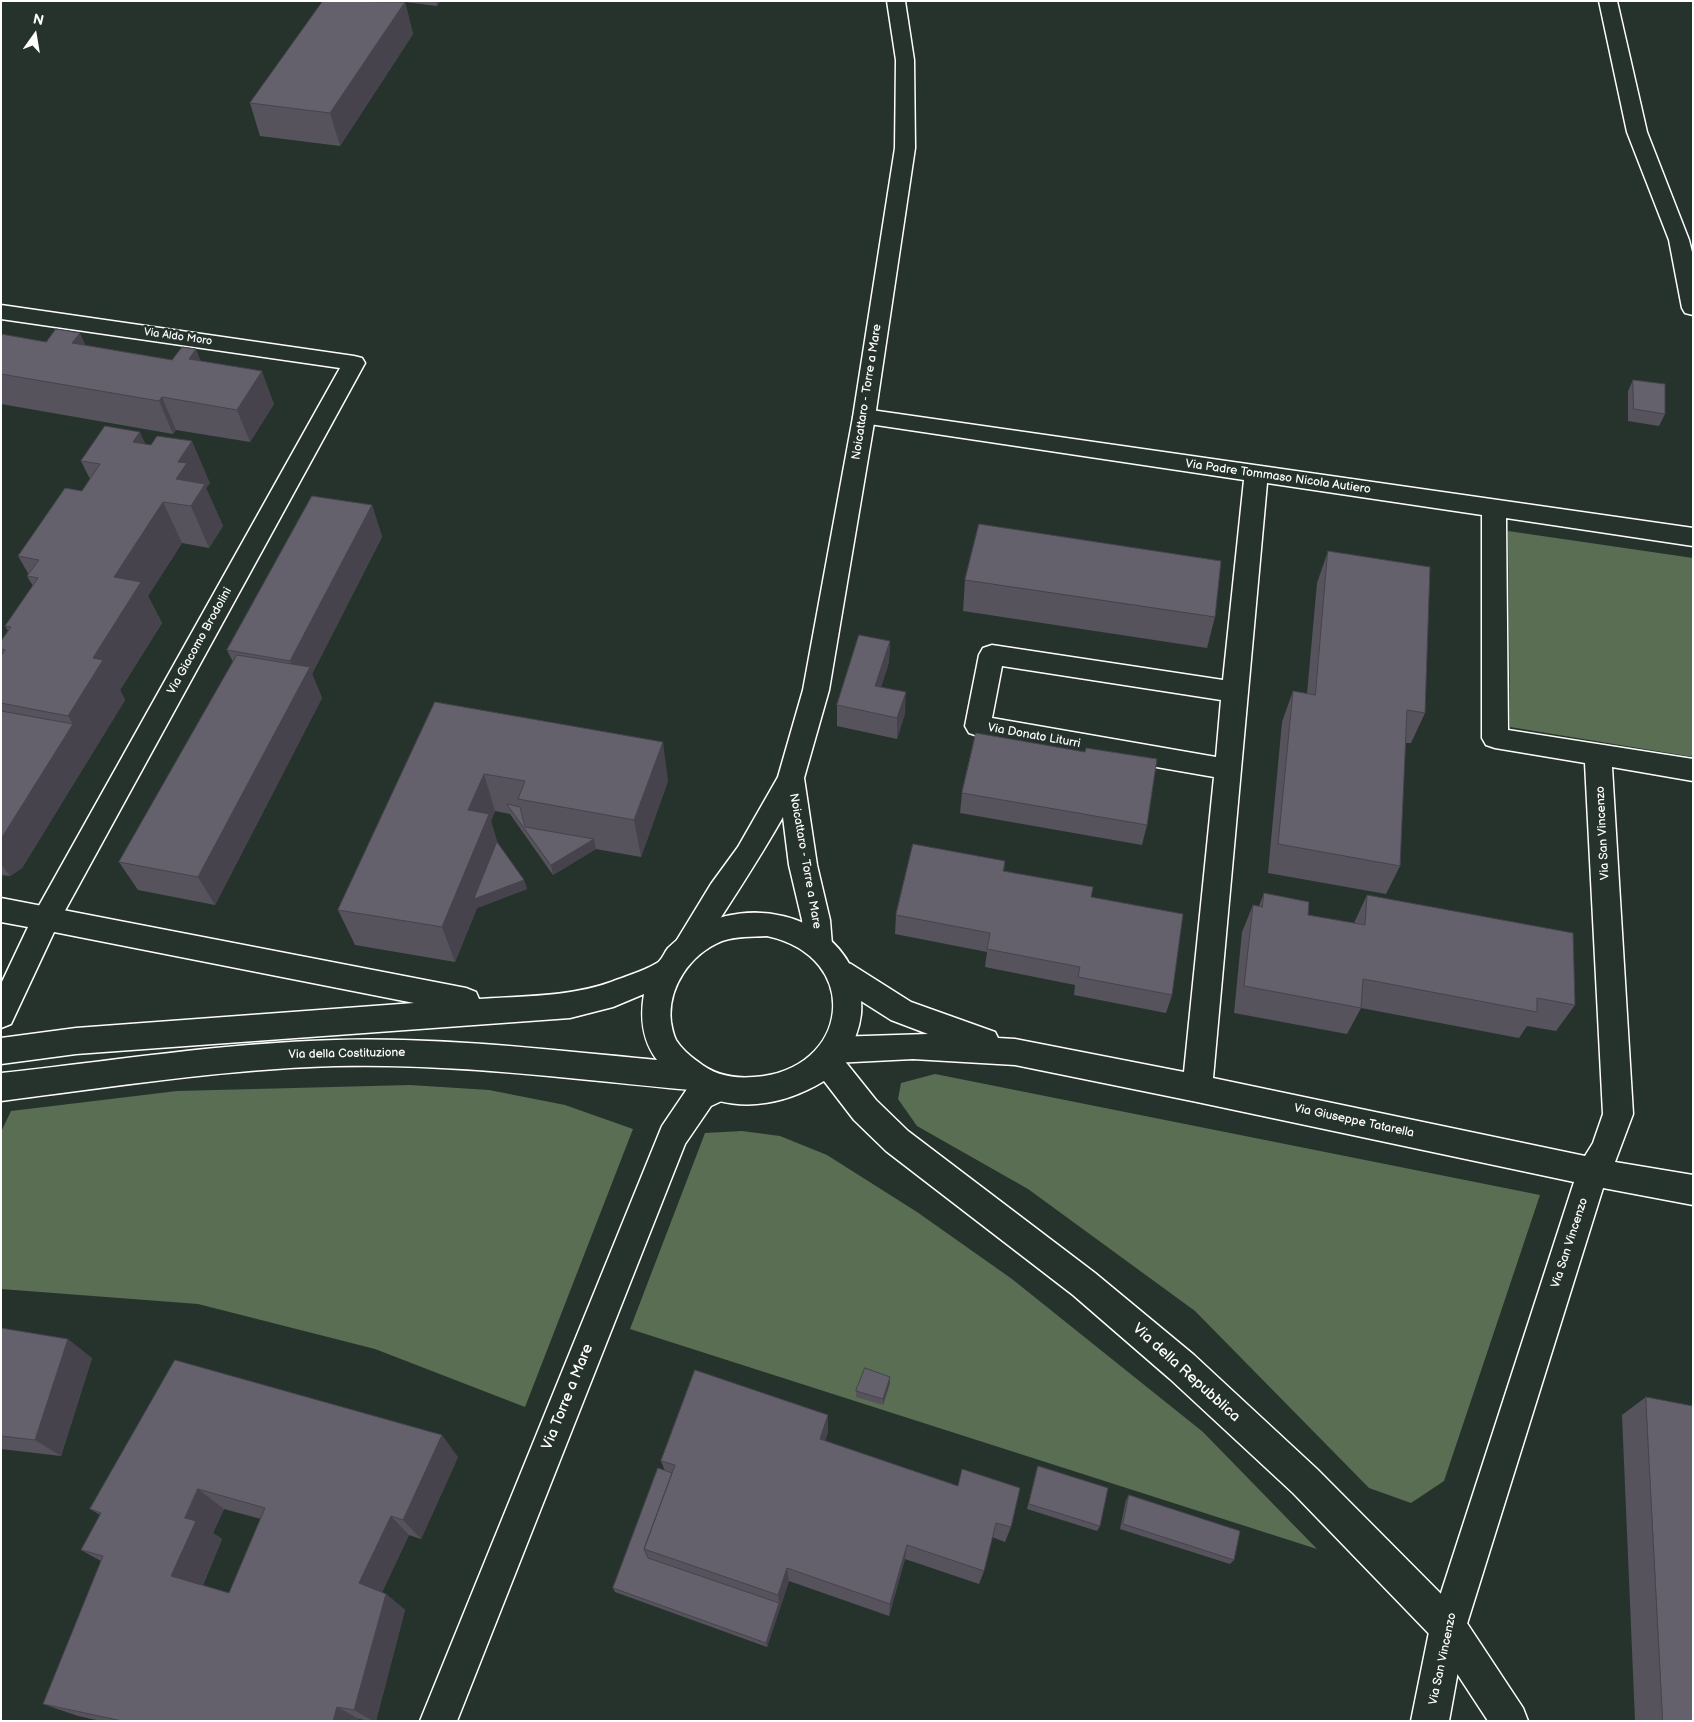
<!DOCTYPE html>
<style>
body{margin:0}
#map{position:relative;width:1694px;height:1722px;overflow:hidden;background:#26332d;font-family:"Balsamiq Sans",sans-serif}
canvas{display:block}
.frame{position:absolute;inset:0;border:2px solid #fff;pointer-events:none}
.north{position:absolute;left:10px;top:10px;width:50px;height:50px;-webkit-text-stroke:4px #26332d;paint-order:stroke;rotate:13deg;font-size:14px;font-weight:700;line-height:20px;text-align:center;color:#fff}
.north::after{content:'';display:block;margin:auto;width:18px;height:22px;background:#fff;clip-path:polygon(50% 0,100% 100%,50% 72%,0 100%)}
</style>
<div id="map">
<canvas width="1694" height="1722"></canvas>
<div class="frame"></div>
<div class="north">N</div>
</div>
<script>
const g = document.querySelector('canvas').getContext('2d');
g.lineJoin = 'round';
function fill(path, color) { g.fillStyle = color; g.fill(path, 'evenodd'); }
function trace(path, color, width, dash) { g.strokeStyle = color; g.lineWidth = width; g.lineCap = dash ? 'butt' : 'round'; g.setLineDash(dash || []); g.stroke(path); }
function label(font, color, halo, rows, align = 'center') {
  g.font = font + ' "Balsamiq Sans",sans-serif'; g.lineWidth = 5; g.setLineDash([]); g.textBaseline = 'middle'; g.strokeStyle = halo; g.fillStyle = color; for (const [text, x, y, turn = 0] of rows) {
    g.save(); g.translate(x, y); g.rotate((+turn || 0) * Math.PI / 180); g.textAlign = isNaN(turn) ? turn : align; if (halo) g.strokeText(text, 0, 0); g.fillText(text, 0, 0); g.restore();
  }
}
fill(new Path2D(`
 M1508,531L1693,558V757L1510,727Z
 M935,1074L1540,1195L1444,1481L1411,1503L1369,1488L1195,1311L1028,1189L917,1126L898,1099L901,1083Z
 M410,1085L489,1090L565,1105L633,1129L525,1407L375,1349L198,1304L1,1289V1132L11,1111L177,1091Z
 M742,1131L780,1136L827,1155L917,1212L1012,1279L1203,1432L1317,1549L630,1329L705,1133Z`), '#596e52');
const minor = new Path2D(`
 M1599,1H1617L1647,132L1689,240L1693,256V315L1685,313L1682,308L1669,240L1627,132Z
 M1,305L354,356L362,358L365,363L56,927L46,931L36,927L32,919L36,911L340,368L1,319Z
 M864,409L1693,528V546L1506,518L1508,730L1693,759V781L1612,767L1633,1114L1615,1162L1693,1175V1205L1603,1188L1466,1627L1449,1721H1411L1430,1627L1574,1182L1197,1102L1015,1065L913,1059L834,1063L824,1059L819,1050L824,1041L834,1037L928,1034L891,1020L831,982L827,973L831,964L841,961L851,964L911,1002L995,1032L998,1038L1015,1039L1184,1072L1214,777L978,736L969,733L965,726L979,655L983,648L992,645L1223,680L1244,480L856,422L853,417L856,412ZM1267,483L1482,515V738L1486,745L1495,748L1585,763L1603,1114L1593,1143L1585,1156L1213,1078ZM1002,666L1221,700L1216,757L992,718Z
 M717,1074L728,1078L732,1088L728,1098L711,1106L685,1144L457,1721H420L662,1126L689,1086Z`);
const tertiary = new Path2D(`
 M1,898L466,988L476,992L479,999C523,996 569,997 611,982C626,976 644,971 657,963C662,960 664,953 668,948C677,939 688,932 699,926C750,899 824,913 851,967C868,1001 863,1028 844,1060L876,1100L908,1131L1095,1273L1194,1355L1317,1469L1461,1614L1523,1708L1528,1721H1488L1435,1640L1293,1493L1170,1379L1073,1295L886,1151L854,1120L824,1081C783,1106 735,1114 691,1090C573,1079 454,1063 336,1066C224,1069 112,1087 1,1101V1073C112,1061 224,1043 336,1040C443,1037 550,1050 657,1060C642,1040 640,1018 644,994L613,1007L570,1018L76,1054L1,1064V1038L76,1028L414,1003L54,932L11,1024L1,1028V984L28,927L1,922ZM767,936C864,957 850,1071 754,1077C732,1079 714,1075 697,1061C690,1056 681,1048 676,1040C673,1034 672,1028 671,1022C667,988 690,954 722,941C736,936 752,937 767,936Z`);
const secondary = new Path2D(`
 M887,1H905L914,60L915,148L875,417L829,690L804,778L817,865L830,920L832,945L828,954L818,957L808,954L804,945L802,920L789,865L783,817C756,865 725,910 696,957L686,960L676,957L672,948L711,884L738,847L778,777L803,690L853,417L895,148L896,60Z`);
trace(minor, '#fff', 3);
trace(tertiary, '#fff', 3);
trace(secondary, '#fff', 3);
fill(minor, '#26332d');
fill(tertiary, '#26332d');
fill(secondary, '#26332d');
fill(new Path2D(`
 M323,1H440L437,6L405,2L413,34L340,146L260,136L250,103Z
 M1,334L46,342L86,346L172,360L201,361L274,404L250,442L176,430L173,434L1,404Z
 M1633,380L1665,414L1659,426L1628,421V391Z
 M145,444L210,483L206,488L223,526L209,548L182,543L148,596L162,623L120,690L125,700L22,868L10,876L1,875V641L8,631L5,626L33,586L27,576L29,575L18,556L82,491L90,479L81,461Z
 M372,505L382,537L312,674L322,698L215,905L138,890L119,862L233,662L227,650Z
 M1328,551L1425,713L1411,743H1405L1400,866L1386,894L1268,873L1282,722L1293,691L1307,694L1317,583Z
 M965,580L1215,617L1207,648L963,611Z
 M890,641L889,662L881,687L905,713L897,739L837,726V705Z
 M435,702L668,781L641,857L596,849L553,875L510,814L495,811L491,821L497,842L524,880L527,889L477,908L455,962L355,945L338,910Z
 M1085,752L1147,825L1142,845L960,813L962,793Z
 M1005,861L1004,871L1091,897L1172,995L1166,1013L1074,995L1075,985L985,967L987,952L895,934L896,915Z
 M1264,893L1308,915L1354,923L1367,895L1575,1005L1556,1031L1527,1026L1519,1038L1361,1008L1347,1034L1234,1013L1242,932L1253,905L1259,906Z
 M1,1328L92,1358L61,1456L1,1449Z
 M175,1360L458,1457L421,1539L409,1535L382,1592L386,1594L405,1610L376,1721H369L359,1719L358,1721H101L78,1716L43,1704L101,1561L81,1550L100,1515L90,1509ZM224,1509L261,1519L229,1593L203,1585L222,1539L213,1533Z
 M890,1377V1383L883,1405L856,1397V1391Z
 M1646,1397L1693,1721H1635L1622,1415Z
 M828,1432L825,1441L1011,1527L1005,1542L992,1537L984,1571L979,1584L905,1559L889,1616L789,1581L767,1647L615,1592L613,1588L665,1471L661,1461Z
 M1038,1466L1100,1526L1097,1531L1027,1509Z
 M1129,1495L1234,1560L1230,1564L1120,1529L1126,1500Z`), '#56535d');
fill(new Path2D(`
 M436,1H440L437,6Z
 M405,2L413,34L340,146L330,113Z
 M80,333L95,366L72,343Z
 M196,349L209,382L189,359Z
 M262,371L274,404L250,442L237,410Z
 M162,397L176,430L173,434L159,401Z
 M140,432L159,474L133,442Z
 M192,441L210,483L206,488L223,526L209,548L191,506L176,479L178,462Z
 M163,502L182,543L148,596L162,623L120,690L125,700L22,868L10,876L1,864V839L73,724L68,716L93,658L114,577Z
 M372,505L382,537L312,674L322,698L215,905L198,877L300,685L290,661Z
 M890,641L889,662L875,707V686Z
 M906,692L905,713L897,739V718Z
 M663,742L668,781L641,857L634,820Z
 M484,774L495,811L491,821L500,851L524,880L527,889L477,908L455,962L442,927L468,810Z
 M594,839L596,849L553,875L551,865Z
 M68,1339L92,1358L61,1456L35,1440Z
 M890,1377V1383L883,1405V1399Z
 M828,1415V1432L820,1456V1439Z
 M442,1435L458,1457L421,1539L403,1520Z
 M198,1489L224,1509L213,1533L222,1539L199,1593L171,1576L185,1518Z
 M391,1516L409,1535L379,1599L359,1583Z
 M907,1545L905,1559L889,1616L890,1604Z
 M787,1568L789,1581L767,1647L766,1643L779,1603L778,1595Z
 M386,1594L405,1610L376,1721H373L354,1710Z
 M337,1707L359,1719L358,1721H333Z`), '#46434c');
const building = new Path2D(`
 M323,1L405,2L330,113L250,103Z
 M56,329L80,333L72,343L172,360L182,347L196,349L189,359L262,371L237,410L162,397L159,401L1,374V334L46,342Z
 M1633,380L1665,384V414L1634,409Z
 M105,426L140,432L133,442L151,445L157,436L192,441L178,462L187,463L176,479L205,484L191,506L163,502L114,577L141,582L93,658L103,660L68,716L1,703V656L5,650L1,649V641L11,627L5,626L38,578L27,576L39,560L18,556L65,488L82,491L100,464L81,461Z
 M312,496L372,505L290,661L227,650Z
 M979,524L1221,561L1215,617L965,580Z
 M1328,551L1430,567L1425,713L1407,710L1400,866L1278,844L1293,691L1315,695Z
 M859,635L890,641L875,686L906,692L897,718L837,705Z
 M237,655L310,667L198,877L119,862Z
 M435,702L663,742L634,820L518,799L525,781L484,774L468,810L489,814L442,927L338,910Z
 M1,711L73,724L1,839Z
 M976,733L1085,752L1086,748L1157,759L1147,825L962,793Z
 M507,804L520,807L525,827L594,839L551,865Z
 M497,842L524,880L474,899Z
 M913,844L1005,861L1003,871L1093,887L1091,897L1183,914L1172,995L1078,977L1080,967L987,949L990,933L896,915Z
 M1264,893L1309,902L1308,915L1365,925L1367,895L1573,933L1575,1005L1537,998V1012L1363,979L1361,1008L1244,986L1253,905L1262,907Z
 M1,1328L68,1339L35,1440L1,1436Z
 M175,1360L442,1435L403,1520L391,1516L359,1583L386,1594L354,1710L337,1707L333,1721H122L43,1704L103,1556L81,1550L101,1513L90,1509ZM198,1489L265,1508L229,1593L171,1576L196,1521L185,1518Z
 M865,1368L890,1377L883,1399L856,1391Z
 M695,1370L828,1415L820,1439L958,1486L962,1469L1020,1488L1011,1527L996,1523L984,1571L907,1545L890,1604L787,1568L778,1595L644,1549L675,1465L661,1461Z
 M1646,1397L1693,1406V1721H1663Z
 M1038,1466L1108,1488L1100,1526L1029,1504Z
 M658,1468L672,1473L644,1549L648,1558L779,1603L766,1643L613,1588Z
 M1129,1495L1240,1531L1234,1560L1123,1524Z`);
fill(building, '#64606c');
trace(building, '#46434c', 1);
label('11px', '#fff', '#26332d', [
 ["Via Aldo Moro",178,337,8]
]);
label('12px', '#fff', '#26332d', [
 ["Noicattaro - Torre a Mare",867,392,-81],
 ["Via Padre Tommaso Nicola Autiero",1278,477,8],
 ["Via Giacomo Brodolini",200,641,-61],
 ["Via Donato Liturri",1034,736,10],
 ["Via San Vincenzo",1603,833,-93],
 ["Noicattaro - Torre a Mare",805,861,80],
 ["Via della Costituzione",347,1054,-1],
 ["Via Giuseppe Tatarella",1354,1121,12],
 ["Via San Vincenzo",1570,1243,-72],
 ["Via San Vincenzo",1443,1659,-78]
]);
label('15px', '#fff', '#26332d', [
 ["Via della Repubblica",1186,1373,42],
 ["Via Torre a Mare",568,1397,-68]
]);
</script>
